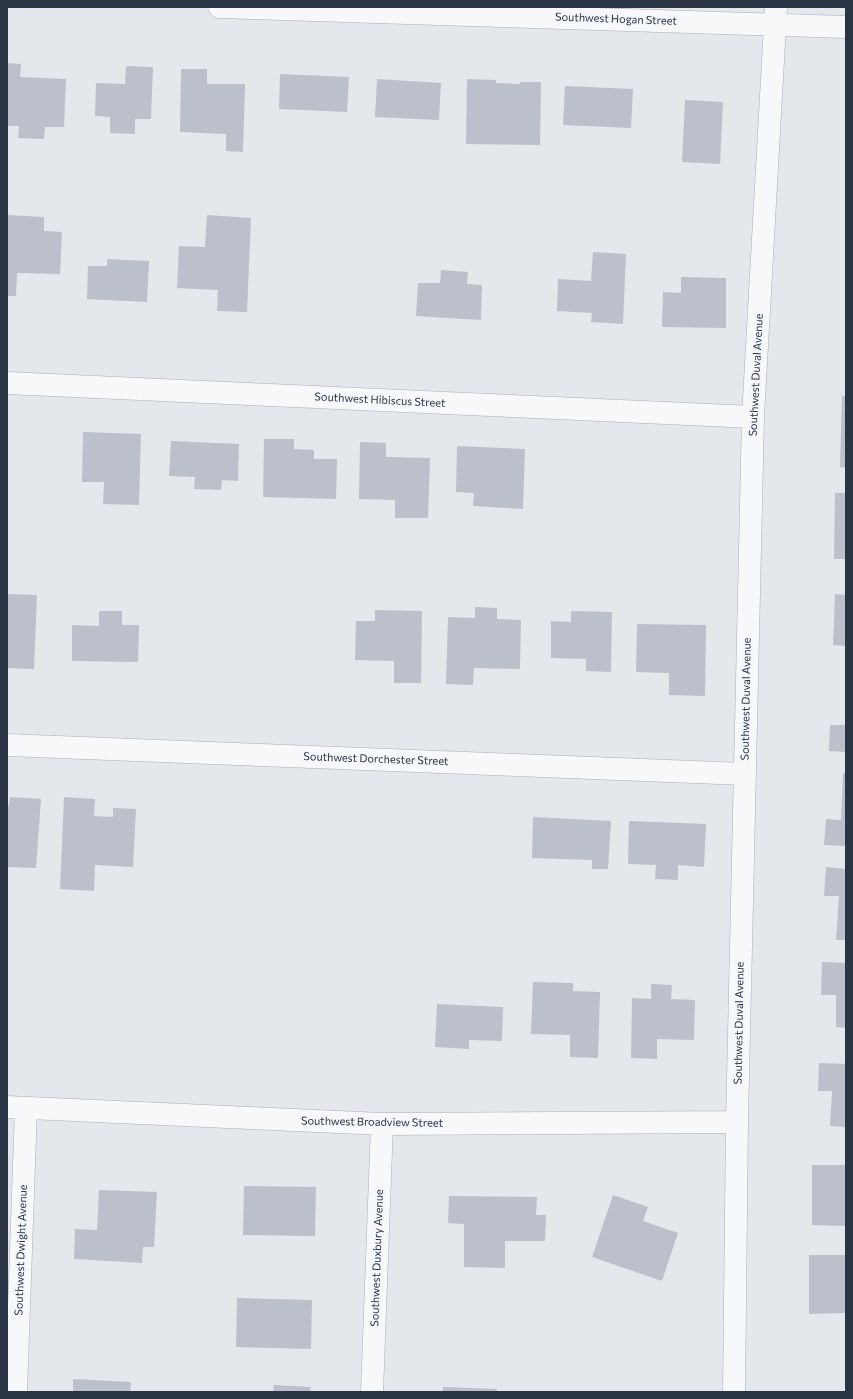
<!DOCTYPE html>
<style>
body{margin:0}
#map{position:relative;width:853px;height:1399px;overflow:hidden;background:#e4e7ec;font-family:Commissioner,sans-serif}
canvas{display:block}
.frame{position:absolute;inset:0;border:8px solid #2b3445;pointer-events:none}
</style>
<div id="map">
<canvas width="853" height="1399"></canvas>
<div class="frame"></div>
</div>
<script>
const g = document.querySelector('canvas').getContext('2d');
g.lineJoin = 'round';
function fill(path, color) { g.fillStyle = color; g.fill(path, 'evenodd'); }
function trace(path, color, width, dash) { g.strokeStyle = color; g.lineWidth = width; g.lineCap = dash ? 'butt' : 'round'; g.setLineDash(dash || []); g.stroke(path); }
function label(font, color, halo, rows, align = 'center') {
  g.font = font + ' Commissioner,sans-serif'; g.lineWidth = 3.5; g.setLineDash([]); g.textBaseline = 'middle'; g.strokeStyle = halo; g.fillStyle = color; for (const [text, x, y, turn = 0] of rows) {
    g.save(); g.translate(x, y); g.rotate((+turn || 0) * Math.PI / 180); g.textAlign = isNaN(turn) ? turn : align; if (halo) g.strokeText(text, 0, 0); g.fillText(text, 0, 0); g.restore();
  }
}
fill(new Path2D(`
 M7,63L21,64L20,77L66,79L64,127H45L44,139L18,138L19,126H7Z
 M126,66L153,67L151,119H135V134L110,133V117L95,116L96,83L125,84Z
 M181,69H207V84H245L243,152L226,151V134L180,132Z
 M280,74L349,77L347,112L279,109Z
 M377,79L441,83L439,120L375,117Z
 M467,79L496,80V83L520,84V82H541L540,145L466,144Z
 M565,86L633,89L631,128L563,125Z
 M685,100L723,102L720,164L682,162Z
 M7,215L44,217V231L62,232L60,274L17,273L16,296H7Z
 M207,215L251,218L247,312L217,311L218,290L177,288L179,246L205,247Z
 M593,252L626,254L623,324L591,322L592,313L557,311L558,279L591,281Z
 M107,259L149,261L147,302L87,299L88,266H107Z
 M441,270L468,272L467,284L482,285L481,320L416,316L418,283H440Z
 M681,277L726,278V328L662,327L663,292L681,293Z
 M842,396H846V468L840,467Z
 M83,432L141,434L139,505L103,504L104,482H82Z
 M264,439H294V449L314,450V459H337L336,499L263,497Z
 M171,441L239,444L238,481L222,480L221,490L194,489L195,477L169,476Z
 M360,442L386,443V457L430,458L428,518H395V500L359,499Z
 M457,446L525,449L523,509L473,506L474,493L456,492Z
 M835,493H846V559H834Z
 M7,594L37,595L34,669L7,668Z
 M835,594L846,595V646L833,645Z
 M475,607L497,608V619L521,620L520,669L474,668L473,685L446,684L448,617L475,618Z
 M375,610L422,611L421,683H394V661L355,660L356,621H375Z
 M99,611H122V625H139L138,662L72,661V625L99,626Z
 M571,611L612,612L611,672L586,671V659L551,658V621L571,622Z
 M637,624L706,625L705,696L669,695V673L636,672Z
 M845,721H846V752L829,751L830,725H845Z
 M843,773H846V846L824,845L826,819L841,820Z
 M10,797L41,799L36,868L7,867V805L9,806Z
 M64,797L95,799L94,816L113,817V808L136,809L133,867L95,865L94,891L60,889Z
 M533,817L611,821L608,869H592V860L532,858Z
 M629,821L706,824L704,867L678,865V880L655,879L656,865L628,864Z
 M826,867L846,869V940H836L839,896H824Z
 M822,962L846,963V1028L836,1027V995H821Z
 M533,982L573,983V991L600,992L598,1058L570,1057V1035L531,1034Z
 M651,984L672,985L671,999L695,1000L694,1040L657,1039V1059L631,1058L632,998L651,999Z
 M437,1004L503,1007L502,1041L469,1040V1049L435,1047Z
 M819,1063L846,1064V1127L830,1126L832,1091H818Z
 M812,1165H846V1226L812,1225Z
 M244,1186L316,1187L315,1236L243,1235Z
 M99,1190L157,1192L154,1247H143L142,1263L74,1259L75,1229L97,1230Z
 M613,1195L648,1207L643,1221L678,1233L662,1281L592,1257Z
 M449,1196L537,1197L536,1215H546L545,1241H505V1268L464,1267V1224L448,1223Z
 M809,1255H846L845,1313L809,1314Z
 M237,1298L312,1300L311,1349L236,1347Z
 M73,1379L131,1382L130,1392H73Z
 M274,1385L311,1387L310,1392H273Z
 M443,1387L497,1389V1392H443Z`), '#bbc0ca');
const minor = new Path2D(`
 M219,7L846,27
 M7,383L753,417
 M7,745L745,774
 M7,1107L382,1124L737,1122
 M16,1392L26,1108
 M372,1392L382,1124
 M734,1392L737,1122L753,417L776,7`);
trace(minor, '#a9aeb7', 23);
trace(minor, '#f7f8fa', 22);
label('11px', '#2b3445', '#f4f6f9', [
 ["Southwest Hogan Street",616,19,2],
 ["Southwest Duval Avenue",756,375,-87],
 ["Southwest Hibiscus Street",380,400,3],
 ["Southwest Duval Avenue",746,699,-89],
 ["Southwest Dorchester Street",376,759,2],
 ["Southwest Duval Avenue",739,1023,-89],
 ["Southwest Broadview Street",372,1122,1],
 ["Southwest Dwight Avenue",21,1250,-88],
 ["Southwest Duxbury Avenue",377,1258,-88]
]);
</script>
